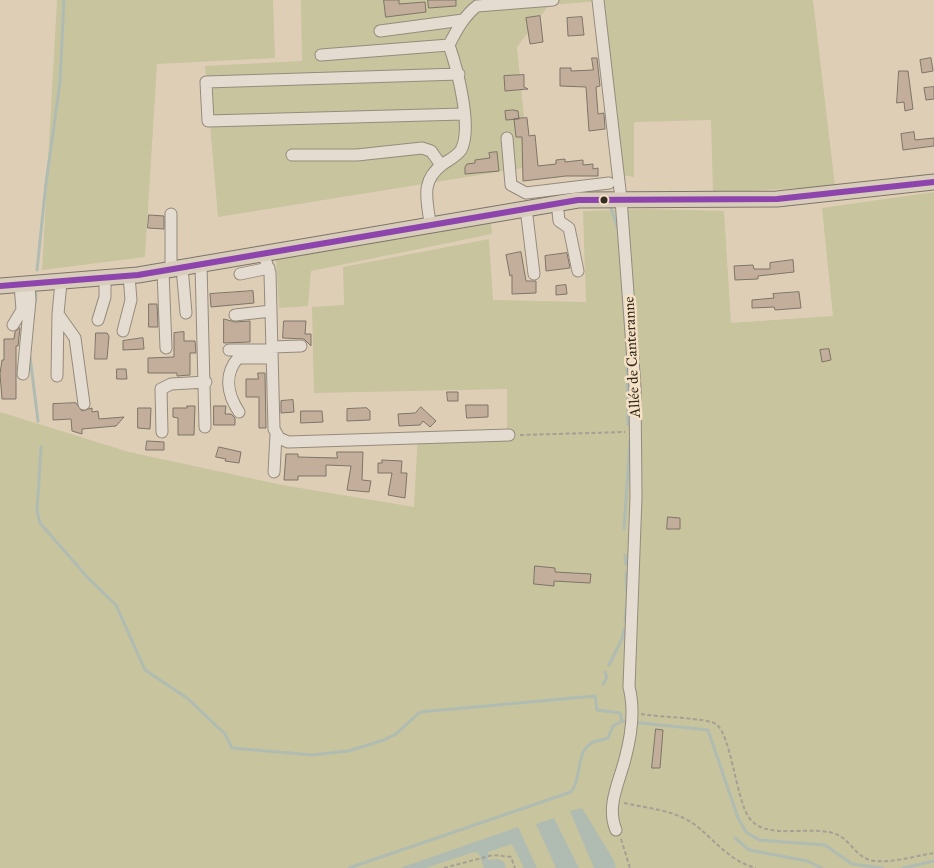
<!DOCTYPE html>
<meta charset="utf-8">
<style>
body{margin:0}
canvas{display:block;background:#deceb6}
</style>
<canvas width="934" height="868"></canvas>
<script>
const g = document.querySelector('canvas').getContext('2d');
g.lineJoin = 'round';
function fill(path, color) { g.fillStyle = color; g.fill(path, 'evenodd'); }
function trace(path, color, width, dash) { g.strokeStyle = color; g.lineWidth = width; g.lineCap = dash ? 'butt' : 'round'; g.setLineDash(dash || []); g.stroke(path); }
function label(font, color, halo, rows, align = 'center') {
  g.font = font + ' "IM FELL Great Primer",serif'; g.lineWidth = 5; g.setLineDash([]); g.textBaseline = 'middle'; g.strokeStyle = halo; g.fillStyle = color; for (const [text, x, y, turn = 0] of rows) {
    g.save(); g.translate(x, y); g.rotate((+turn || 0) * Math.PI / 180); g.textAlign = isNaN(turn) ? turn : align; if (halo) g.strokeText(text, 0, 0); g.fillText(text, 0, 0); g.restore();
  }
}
fill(new Path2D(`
 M57,0H273L275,58L157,64L145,257L42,270Z
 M301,0H813L835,186L713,193L711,120L634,122V177L621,175L600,1L549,5L517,47L529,167L218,217L205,66L302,61Z
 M934,192V868H0V412L129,452L282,485L414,507L418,433L507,429V389L314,393L312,307L344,305L343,267L489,239L493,300L586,302L583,211L646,209L724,211L731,323L833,316L822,208Z
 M491,221L492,234L311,271L308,306L279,308L276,259Z`), '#c7c49e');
fill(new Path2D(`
 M582,808L613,859L616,868H594L570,811Z
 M554,818L579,868H556L536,824Z
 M518,827L537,868H524L512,844L488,852V860L498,859L504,862L506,868H484L479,853L474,852L426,868H400Z`), '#b0bcb2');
trace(new Path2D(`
 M611,208L618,229
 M37,270L46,183L60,82L64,0
 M35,303L36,294
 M627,350L628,425
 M30,357L38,421
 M41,447L37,511L40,523L88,578L116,605L145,670L187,698L225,734L232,748L312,755L348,751L384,740L396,734L420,712L595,696L597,710L620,713L622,721
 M624,529L630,441
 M625,555L626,564
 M626,573L627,592
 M625,621L627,600
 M609,665L622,639L624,629
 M603,684L607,677L605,672
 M735,838L749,850L807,861L822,868
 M349,868L571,792C583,778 574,748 596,741C600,740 603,740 608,738L613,726L622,721L708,730L738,818L746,832L759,840L825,845L852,864L883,868
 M903,868L934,861`), '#b0bcb2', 3);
const building = new Path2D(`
 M384,0H399V4L425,2L426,12L386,17Z
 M428,0H456V6L429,8Z
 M540,16L543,42L530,44L526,18Z
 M582,17L584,35L568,36L567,18Z
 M592,58H597L600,86L596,87L598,114L604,113L605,129L589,131L586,87L560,86V68H571V71L593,70Z
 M931,58L933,71L922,73L920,60Z
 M899,71H908L913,109L905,111L904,102L897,103Z
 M524,75V87L528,89L505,91L504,76Z
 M934,87V99L926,100L924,88Z
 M513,110L518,111L519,119L506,120L505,111Z
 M527,118L529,136L535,135L538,166L556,164V160L565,159V162L583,160V165L593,164V169L598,168V176H566L523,181L522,137H516L514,119Z
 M914,132L915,140L934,138V146L903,150L901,134Z
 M497,152L499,171L465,174V167L467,164L475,163V160L490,158L489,153Z
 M149,215L164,216V229L148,228Z
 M521,252L526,281H536V293L512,294V275L510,276L506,255Z
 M567,253L570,268L546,271L545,256Z
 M793,260L794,272L758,276V279L735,280L734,266L753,265L754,269H770V263Z
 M566,285L567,294L556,295V286Z
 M253,291L254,303L211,307L210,294Z
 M799,292L801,308L775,310L774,307L752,308V300L774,298L773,294Z
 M149,304H157L158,327H149Z
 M224,319L235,322L250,321V342L224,343Z
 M284,321H306L305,334H311V346L304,339L283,338Z
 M20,328L18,346H16V399H2L0,374L2,360H4V339H14L15,332Z
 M184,332V341H195L196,353H190V375L177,376V373H148V358L174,357V333Z
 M96,333H107L109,336L107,359H95Z
 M143,338L144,349L123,350V341Z
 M829,349L831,360L822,362L820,350Z
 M117,369H126L127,379H117Z
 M258,373H265L266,428H259V397H246V379H258Z
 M447,392H458V401H448Z
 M293,400L294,412L281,413V401Z
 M76,403L82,411L92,408V412L98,411L99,419L124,417L116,426L82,429V434L72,431L71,419L53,420V404Z
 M466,405H488V417L467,418Z
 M187,406H195L194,435H178V418L173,417V408H187Z
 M214,406H226L225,414H231L235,418V425H214Z
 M421,407L436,421L430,427L423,421L420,425L399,426L398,414L415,413Z
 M138,408H151L150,429L138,428Z
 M367,408L370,411V420L347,421V409Z
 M301,411H322L323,422L301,423Z
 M147,441L164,442V450H146Z
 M219,447L241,452L239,463L225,461L226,459L216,457Z
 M337,452H363L362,480L371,481L369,492L347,490L351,466L326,465V476H298V480H284L286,454H298V457L337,458Z
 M382,460L402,461L401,473H407L405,498L388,495L392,473H378V463H382Z
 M668,517L680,518V529H667Z
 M535,566L555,568V572L591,574L590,583L554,581V586L534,584Z
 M656,729L663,730L660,768H652Z`);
fill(building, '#c2ae9a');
trace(building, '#7e7568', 1);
const minor = new Path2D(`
 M598,0L621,199L635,387L636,497L629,687C635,710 631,737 625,759C619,783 606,806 616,830
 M380,31L463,20
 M321,55L449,45
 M459,74L206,82L208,121L463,114
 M507,138L511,185L526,193L609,183
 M292,155H357L422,148L431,151L441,165
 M557,202L559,221L569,228L578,271
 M526,208L534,274
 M430,223C427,199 420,181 443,164C449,160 457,156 461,150C473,128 457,68 449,45C456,31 464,16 477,6L553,0
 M263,253L270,273L274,429L279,438L288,442L509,435
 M201,264L205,427
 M182,267L186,313
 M171,269V214
 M163,271L166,348
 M240,274L269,268
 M58,314L75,338L84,404
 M235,315L271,311
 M98,320L105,297V278
 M13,325L22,310L20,284
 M123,331L131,300L129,276
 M272,347L301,346
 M229,350H272
 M23,374L30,300L29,284
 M57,376L58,314L61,282
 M239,412C227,394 224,374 238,358H272
 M162,432L161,389L171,384L206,382
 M274,472L276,435`);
const major = new Path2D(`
 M0,286L138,275L578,200L777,199L934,182`);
trace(minor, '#958b7d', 13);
trace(major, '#7e7568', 17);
trace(new Path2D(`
 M520,435L625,432
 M641,714C656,717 708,718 716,724C731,735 736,797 748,816C764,843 813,823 838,835C851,841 857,859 874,861C893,863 915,856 934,853
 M624,803C647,808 674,810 694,824C715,840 729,861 756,868
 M621,839L630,868
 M444,868L493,855L511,857L515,868`), '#a69f95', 2, [4, 2.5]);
trace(minor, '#e4dcd0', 11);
trace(major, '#d8ccbb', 15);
trace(new Path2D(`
 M0,286L138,275L578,200L777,199L934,182`), '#8e44ad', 6);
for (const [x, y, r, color] of [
 [604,200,4.5,"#352c22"]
]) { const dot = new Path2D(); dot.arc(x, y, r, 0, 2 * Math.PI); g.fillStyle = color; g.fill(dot); trace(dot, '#f5e1c4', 2); }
label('15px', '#352c22', '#f5e1c4', [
 ["Allée de Canteranne",633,357,-93]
]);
</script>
